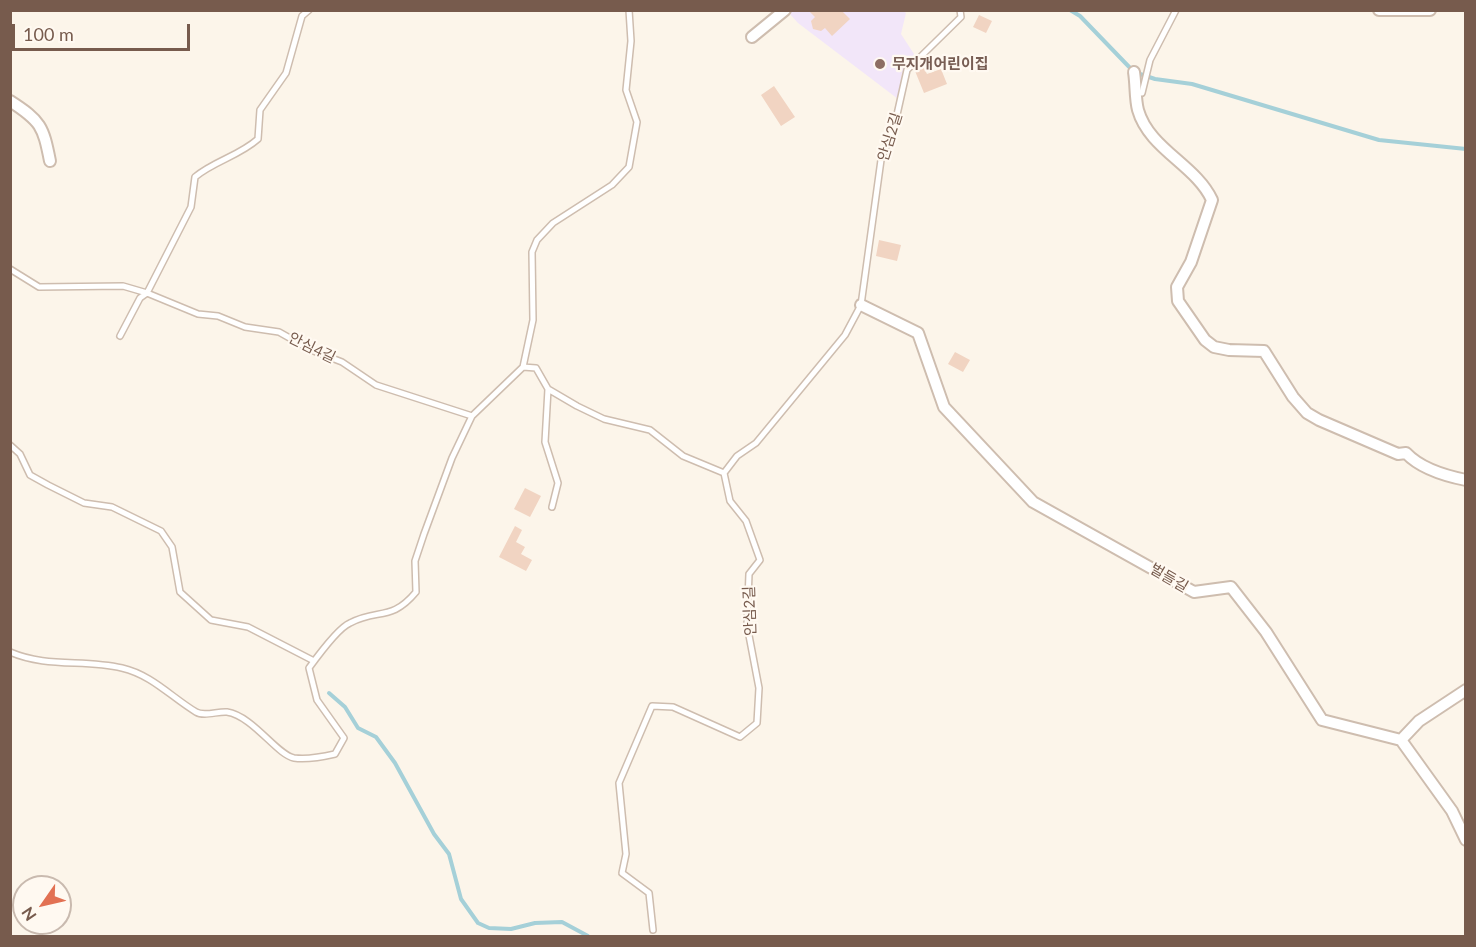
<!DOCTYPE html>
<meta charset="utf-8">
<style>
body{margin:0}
#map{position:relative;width:1476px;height:947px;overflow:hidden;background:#fcf5ea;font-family:Lato,sans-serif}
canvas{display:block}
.frame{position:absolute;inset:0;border:12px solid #775b4d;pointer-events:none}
.north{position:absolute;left:12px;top:875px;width:60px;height:60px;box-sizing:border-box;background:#fff9f1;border:2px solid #c9baaf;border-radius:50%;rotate:236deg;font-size:16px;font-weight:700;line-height:24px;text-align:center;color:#775b4d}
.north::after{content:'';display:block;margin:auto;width:21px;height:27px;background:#e27153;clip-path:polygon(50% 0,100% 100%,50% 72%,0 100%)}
.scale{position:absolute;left:12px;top:24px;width:178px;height:27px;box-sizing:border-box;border:3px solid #775b4d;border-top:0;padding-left:8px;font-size:18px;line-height:21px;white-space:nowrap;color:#775b4d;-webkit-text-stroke:4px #fff9f1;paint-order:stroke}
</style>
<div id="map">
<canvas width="1476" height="947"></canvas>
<div class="frame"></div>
<div class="north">N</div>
<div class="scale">100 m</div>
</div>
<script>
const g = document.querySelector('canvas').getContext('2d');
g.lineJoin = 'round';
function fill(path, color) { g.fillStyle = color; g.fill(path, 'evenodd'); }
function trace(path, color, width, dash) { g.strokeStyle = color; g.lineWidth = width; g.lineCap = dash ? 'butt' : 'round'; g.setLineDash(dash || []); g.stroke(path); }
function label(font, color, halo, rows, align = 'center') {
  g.font = font + ' Lato,"Noto Sans KR",sans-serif'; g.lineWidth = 4.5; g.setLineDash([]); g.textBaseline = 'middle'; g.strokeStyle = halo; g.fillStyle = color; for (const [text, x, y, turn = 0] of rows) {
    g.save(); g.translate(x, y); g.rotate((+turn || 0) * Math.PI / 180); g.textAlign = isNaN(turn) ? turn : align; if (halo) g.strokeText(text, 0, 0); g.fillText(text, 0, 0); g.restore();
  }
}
fill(new Path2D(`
 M790,10L903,11L906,13L901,34L914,54L902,73L898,99L798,23L788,12Z`), '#f2e6f9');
trace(new Path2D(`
 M1070,10L1080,16L1134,72L1155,79L1192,84L1379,140L1466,149
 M329,693L345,707L358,728L376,737L395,763L434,834L449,854L461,899L478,923L489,928L511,929L535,923L562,922L588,936`), '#a5d0d8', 4);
fill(new Path2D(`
 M808,10H841L850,19L832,36L825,28L821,31L813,29L811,21L815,17Z
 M979,15L992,21L986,33L973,27Z
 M924,68L927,74L941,69L947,84L924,93L915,71Z
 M774,86L795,117L781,126L761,95Z
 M879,240L901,245L897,261L876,256Z
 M955,352L970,360L963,372L948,364Z
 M525,488L541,496L530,517L514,509Z
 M515,526L522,530L516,542L525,547L521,554L532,560L526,571L499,557Z`), '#f1d4c2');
const service = new Path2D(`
 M309,10L302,16L286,73L260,110L258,139C239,156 214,161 195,177L191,207L147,293L198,314L218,316L245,327L279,332L311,350L342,362L376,385L472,416
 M1142,93L1150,60L1176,10
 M10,269L39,287L123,286L147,293
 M120,336L140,298L147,293
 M523,367L536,368L548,389L577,406L604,419L650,430L683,456L724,473
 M548,389L545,442L558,483L552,507
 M10,445L20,454L30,475L48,485L84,503L112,507L161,531L172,547L180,592L211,620L248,627L314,661
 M10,652C47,668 84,659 122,668C152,675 171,697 196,712C204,717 218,711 227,712C253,716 277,755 294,758C308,760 322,757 335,754L344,738L317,700L309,668C317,657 338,628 350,623C378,608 391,622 416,592L415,561L424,534L452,458L472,416L523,367L533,320L532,252L537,240L553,223L612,185L629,167L637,122L626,90L631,41L629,10
 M653,930L649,893L622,873L626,854L619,783L652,706L673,707L740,737L757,723L759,688L747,625L749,574L760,560L746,521L730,501L724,473L737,456L756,443L845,335L861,305L881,160L896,119L907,70L961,17L960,10`);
const minor = new Path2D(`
 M1379,10H1430
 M752,37L785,10
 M1134,72C1136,84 1135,99 1138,110C1149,149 1196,165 1212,200L1191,262L1177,287L1178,301L1205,340L1214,347L1229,350L1264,351L1293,397L1307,413L1319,420L1398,454L1406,453C1420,468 1446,476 1466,480
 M10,101C41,121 43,126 50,161
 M861,305L918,333L944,407L1033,502L1194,592L1231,587L1266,632L1322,720L1401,740L1452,811L1466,840
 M1401,740L1419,721L1466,690`);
trace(service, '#cebdaf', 8);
trace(minor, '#cebdaf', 14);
trace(service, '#fff', 5);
trace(minor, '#fff', 10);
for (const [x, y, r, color] of [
 [880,64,6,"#8d6e63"]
]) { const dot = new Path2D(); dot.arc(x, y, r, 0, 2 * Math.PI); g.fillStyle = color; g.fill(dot); trace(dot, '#fff9f1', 2); }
label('bold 15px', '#785e54', '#fff9f1', [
 ["무지개어린이집",892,64]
], 'left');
label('15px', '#775b4d', '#fff9f1', [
 ["안심2길",890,137,-73],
 ["안심4길",312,348,26],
 ["벌들길",1169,578,30],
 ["안심2길",750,611,-92]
]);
</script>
